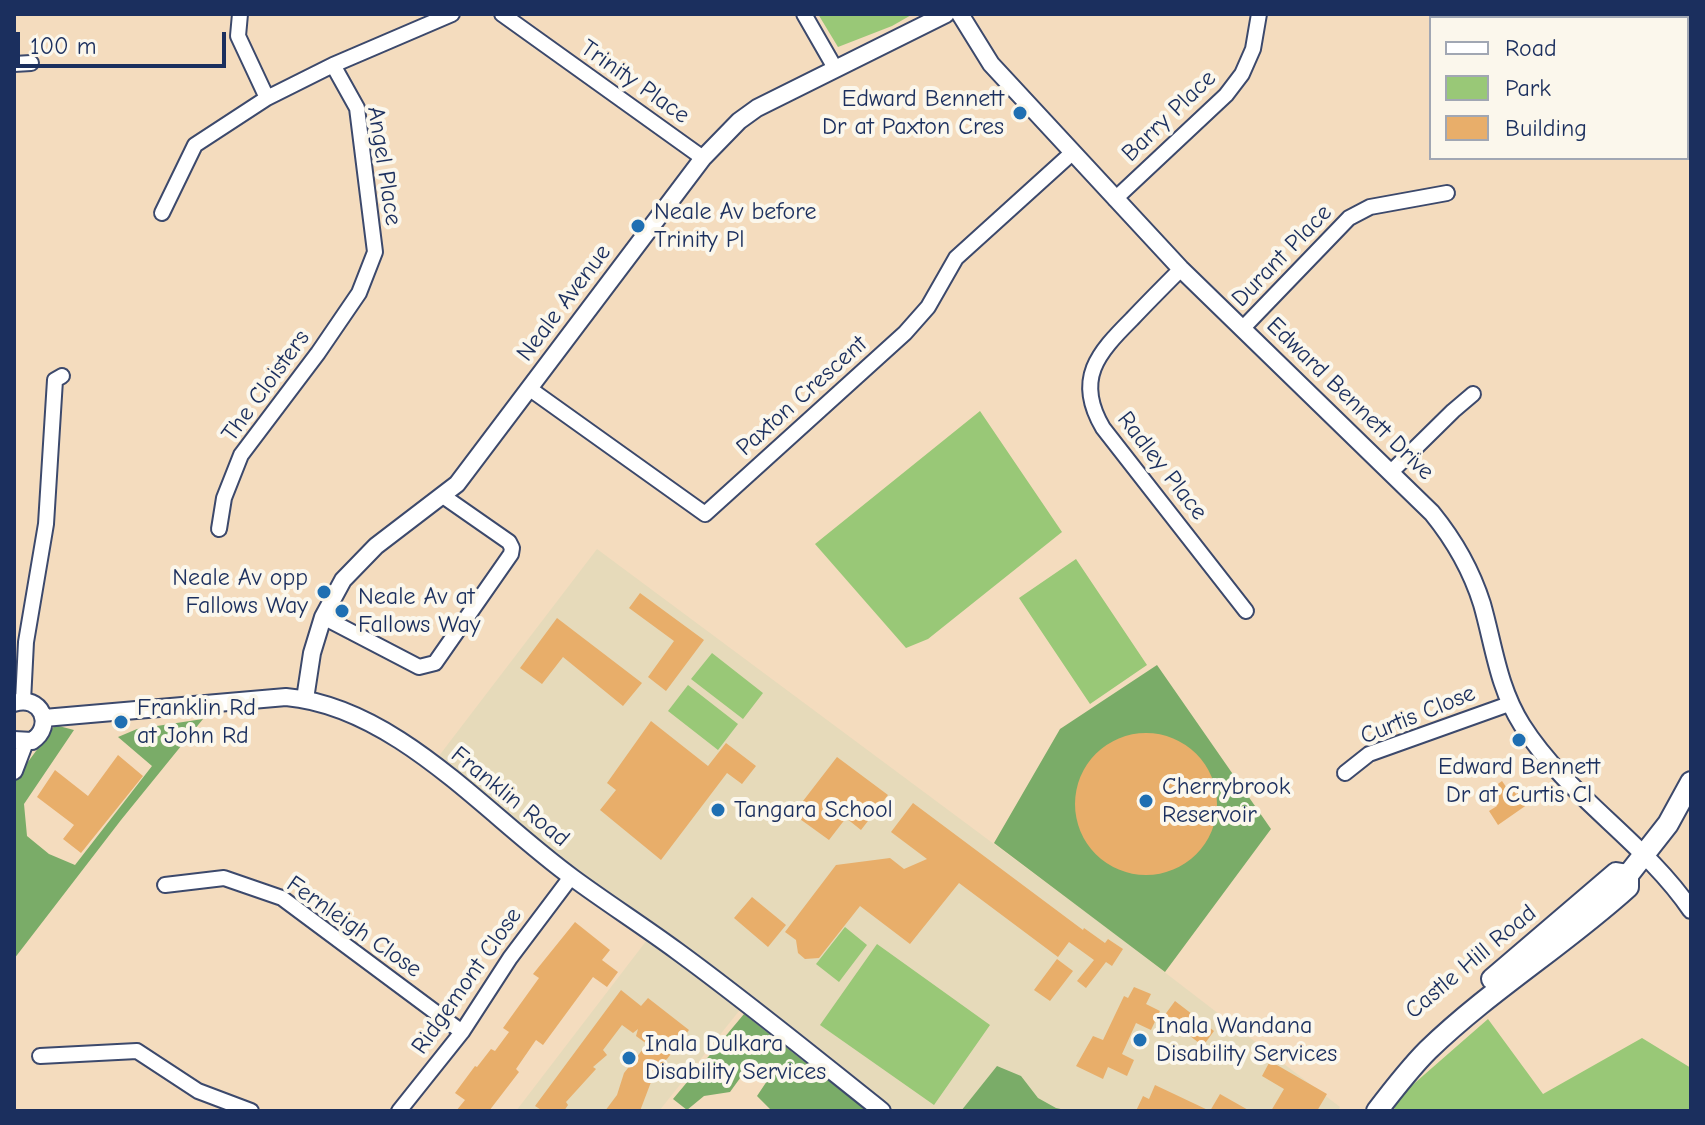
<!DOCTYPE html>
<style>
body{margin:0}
#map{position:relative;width:1705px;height:1125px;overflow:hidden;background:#f4dcbe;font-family:"Comic Neue",sans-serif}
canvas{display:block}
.frame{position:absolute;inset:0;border:16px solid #1b2f5e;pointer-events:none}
.legend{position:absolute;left:1429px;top:16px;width:260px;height:144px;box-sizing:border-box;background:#fbf7ec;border:2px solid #a1a7b3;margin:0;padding:10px 14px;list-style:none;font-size:24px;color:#1b2f5e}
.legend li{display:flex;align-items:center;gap:16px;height:40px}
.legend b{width:40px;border:2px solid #a1a7b3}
.scale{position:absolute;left:16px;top:32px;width:210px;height:36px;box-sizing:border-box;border:4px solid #1b2f5e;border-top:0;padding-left:10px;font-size:24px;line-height:28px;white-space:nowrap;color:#1b2f5e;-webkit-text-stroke:6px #fbf7ec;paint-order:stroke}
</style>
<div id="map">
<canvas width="1705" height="1125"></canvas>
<div class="frame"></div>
<ul class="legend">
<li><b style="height:10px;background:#fff"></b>Road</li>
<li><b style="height:22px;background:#99c877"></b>Park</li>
<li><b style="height:22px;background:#e8ae6a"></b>Building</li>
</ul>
<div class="scale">100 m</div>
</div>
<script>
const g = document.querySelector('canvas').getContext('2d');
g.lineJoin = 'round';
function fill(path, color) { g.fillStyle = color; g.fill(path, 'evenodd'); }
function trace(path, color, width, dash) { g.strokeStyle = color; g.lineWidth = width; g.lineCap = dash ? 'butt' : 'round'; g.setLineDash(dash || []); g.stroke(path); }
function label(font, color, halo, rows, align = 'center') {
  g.font = font + ' "Comic Neue",sans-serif'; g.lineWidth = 8; g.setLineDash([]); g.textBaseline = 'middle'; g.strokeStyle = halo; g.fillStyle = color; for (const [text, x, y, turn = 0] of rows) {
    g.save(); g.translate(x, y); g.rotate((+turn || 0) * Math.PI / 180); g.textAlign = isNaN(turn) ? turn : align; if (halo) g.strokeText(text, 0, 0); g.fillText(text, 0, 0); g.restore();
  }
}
fill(new Path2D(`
 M597,549L1111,931L1340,1107L1338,1111H882L432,765Z
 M650,936L743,1006L659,1111H516Z`), '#e6daba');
fill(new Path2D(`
 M818,14H913L892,26L838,47Z
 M980,411L1062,532L928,639L906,648L815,544Z
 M1076,559L1147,665L1090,704L1019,598Z
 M712,653L763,693L743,719L691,679Z
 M688,685L738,724L718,750L668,711Z
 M845,927L867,945L839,982L816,964Z
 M877,944L990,1025L934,1105L820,1025Z
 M1488,1019L1543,1094L1642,1038L1691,1068V1111H1393L1401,1095Z`), '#99c877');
fill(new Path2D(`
 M1157,665L1271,829L1165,972L994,843L1060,729Z
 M203,719L121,820L14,959V781L55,725L74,730L24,804L27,836L49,854L75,865L152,766L118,737L137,729Z
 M744,1014L867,1111H772L757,1096L769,1078L751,1063L730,1092L704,1096L687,1110L673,1099Z
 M997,1066L1021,1076L1038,1098L1056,1108L1070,1111H961Z`), '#7aac68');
fill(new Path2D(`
 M640,593L704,640L666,691L648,677L674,641L629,608Z
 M557,618L642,683L623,706L563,657L542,684L520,668Z
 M651,721L708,766L726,743L756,766L742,784L727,773L661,860L600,810L616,790L607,783Z
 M1075 804a71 71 0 1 1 142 0a71 71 0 1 1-142 0Z
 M118,755L143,776L81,853L63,839L74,825L37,797L55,770L88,796Z
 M837,757L888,795L861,830L846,818L829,840L793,814Z
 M1502,781L1509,791L1512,789L1516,794L1522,790L1531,802L1498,825L1489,811L1497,806L1487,792Z
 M913,803L1083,930L1084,928L1105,943L1108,939L1123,949L1112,966L1106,962L1086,988L1077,981L1094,960L1069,942L1058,957L959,883L910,944L860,906L819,958L805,959L798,953L796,940L785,932L836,865L890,858L904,869L927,859L891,832Z
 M752,897L786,925L768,947L734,918Z
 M575,922L610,950L602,960L618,972L607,987L593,977L543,1045L536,1040L516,1069L519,1072L489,1111H456L465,1100L455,1093L475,1066L477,1067L491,1049L495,1051L509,1032L503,1028L539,978L533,974Z
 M1057,959L1073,971L1050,1001L1034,990Z
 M1134,987L1151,994L1146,1004L1160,1011L1151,1030L1136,1023L1122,1054L1134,1060L1127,1076L1108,1067L1103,1079L1076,1066L1093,1036L1103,1040L1124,996L1128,998Z
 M621,990L641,1006L648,998L689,1030L667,1059L643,1079L651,1082L640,1111H605L617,1095L624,1073L647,1044L636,1036L638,1029L633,1033L622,1025L603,1050L607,1055L593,1067L596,1069L566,1102L568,1105L564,1111H543L535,1106Z
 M1175,1001L1214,1031L1203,1046L1164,1016Z
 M1270,1061L1327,1094L1317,1111H1271L1284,1089L1262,1076Z
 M1155,1085L1210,1111L1220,1094L1250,1111H1136L1143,1096L1149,1099Z`), '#e8ae6a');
const minor = new Path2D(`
 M240,14L238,36L267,98
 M502,14L703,158
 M804,14L835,68
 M14,64L31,63
 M1115,199L1226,95L1242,74L1253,49L1259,14
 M162,213L195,145L267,98L333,65L452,14
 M1181,269C1164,286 1148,302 1132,319C1098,353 1074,379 1103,428L1246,611
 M1243,328L1349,218L1370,207L1447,193
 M530,389L705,514L905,333L928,307L956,258L1072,153
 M1391,472L1453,411L1473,394
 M219,529L224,498L241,455L318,353L359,293L375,252L357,108L333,65
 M323,617L419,667L435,663L511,554L512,548L509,542L443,496
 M23,701L26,642L46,524L55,380L62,376
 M1345,773L1369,754L1509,704
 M165,885L224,878L282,898L462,1032
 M40,1056L137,1051L198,1091L251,1111
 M399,1111L462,1032L510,958L571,877`);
const tertiary = new Path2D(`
 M960,14L991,64L1181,269L1432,513C1454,540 1471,569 1482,604C1494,646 1498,687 1522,725C1567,796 1644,841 1691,910
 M305,699L312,653L323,617L343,580L376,546L457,484L703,158L739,121L757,108L946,14
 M14,703C41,694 55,726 32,741L14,740
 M44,718L286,697C397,707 486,815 573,878C607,903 643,926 677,951C747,1002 814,1057 882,1111
 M14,771L25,742`);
const primary = new Path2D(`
 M1492,979L1616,873L1628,875
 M1377,1111C1393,1090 1409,1069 1428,1050C1490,990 1564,945 1628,887V875L1668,824L1691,782`);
trace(minor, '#3c496c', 18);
trace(tertiary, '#3c496c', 20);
trace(primary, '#3c496c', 24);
trace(minor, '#fff', 14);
trace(tertiary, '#fff', 16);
trace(primary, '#fff', 20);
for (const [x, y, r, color] of [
 [1020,113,8,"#1f6fb2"],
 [638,226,8,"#1f6fb2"],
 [324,592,8,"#1f6fb2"],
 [342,611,8,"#1f6fb2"],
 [121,722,8,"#1f6fb2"],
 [1519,740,8,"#1f6fb2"],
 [1146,801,8,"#1f6fb2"],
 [718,810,8,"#1f6fb2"],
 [1140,1040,8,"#1f6fb2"],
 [629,1058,8,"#1f6fb2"]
]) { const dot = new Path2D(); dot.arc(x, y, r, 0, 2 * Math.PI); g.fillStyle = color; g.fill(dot); trace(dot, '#fbf7ec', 3); }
label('24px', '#1b2f5e', '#fbf7ec', [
 ["Trinity Place",635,82,35],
 ["Barry Place",1169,116,-44],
 ["Angel Place",384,166,81],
 ["Durant Place",1282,256,-46],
 ["Neale Avenue",564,303,-53],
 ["The Cloisters",266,386,-54],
 ["Paxton Crescent",802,396,-42],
 ["Edward Bennett Drive",1350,399,44],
 ["Radley Place",1162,466,52],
 ["Curtis Close",1418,715,-22],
 ["Franklin Road",510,797,39],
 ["Fernleigh Close",354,927,35],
 ["Castle Hill Road",1471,962,-40],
 ["Ridgemont Close",467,981,-55]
]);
label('24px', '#1b2f5e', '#fbf7ec', [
 ["Edward Bennett",1004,99,"right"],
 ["Dr at Paxton Cres",1004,127,"right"],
 ["Neale Av before",654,212],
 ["Trinity Pl",654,240],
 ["Neale Av opp",308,578,"right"],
 ["Fallows Way",308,606,"right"],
 ["Neale Av at",358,597],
 ["Fallows Way",358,625],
 ["Franklin Rd",137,708],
 ["at John Rd",137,736],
 ["Edward Bennett",1519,767,"center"],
 ["Dr at Curtis Cl",1519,795,"center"],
 ["Cherrybrook",1162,787],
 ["Reservoir",1162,815],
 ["Tangara School",734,810],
 ["Inala Wandana",1156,1026],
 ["Disability Services",1156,1054],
 ["Inala Dulkara",645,1044],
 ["Disability Services",645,1072]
], 'left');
</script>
